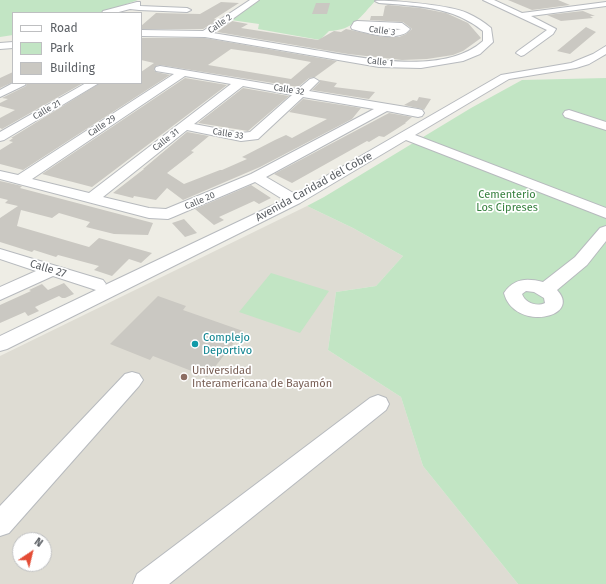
<!DOCTYPE html>
<meta charset="utf-8">
<style>
body{margin:0}
#map{position:relative;width:606px;height:584px;overflow:hidden;background:#eeede5;font-family:"Fira Sans",sans-serif}
canvas{display:block}
.legend{position:absolute;left:12px;top:12px;width:130px;height:72px;box-sizing:border-box;background:#fff;border:1px solid #bebfc1;margin:0;padding:5px 7px;list-style:none;font-size:12px;color:#5c6065}
.legend li{display:flex;align-items:center;gap:8px;height:20px}
.legend b{width:20px;border:1px solid #bebfc1}
.north{position:absolute;left:12px;top:532px;width:40px;height:40px;box-sizing:border-box;background:#fff;border:1px solid #bebfc1;border-radius:50%;rotate:35deg;font-size:11px;font-weight:700;line-height:16px;text-align:center;color:#5c6065}
.north::after{content:'';display:block;margin:auto;width:14px;height:18px;background:#e44c35;clip-path:polygon(50% 0,100% 100%,50% 72%,0 100%)}
</style>
<div id="map">
<canvas width="606" height="584"></canvas>
<ul class="legend">
<li><b style="height:5px;background:#fff"></b>Road</li>
<li><b style="height:11px;background:#c2e5c4"></b>Park</li>
<li><b style="height:11px;background:#cac8c2"></b>Building</li>
</ul>
<div class="north">N</div>
</div>
<script>
const g = document.querySelector('canvas').getContext('2d');
g.lineJoin = 'round';
function fill(path, color) { g.fillStyle = color; g.fill(path, 'evenodd'); }
function trace(path, color, width, dash) { g.strokeStyle = color; g.lineWidth = width; g.lineCap = dash ? 'butt' : 'round'; g.setLineDash(dash || []); g.stroke(path); }
function label(font, color, halo, rows, align = 'center') {
  g.font = font + ' "Fira Sans",sans-serif'; g.lineWidth = 3.5; g.setLineDash([]); g.textBaseline = 'middle'; g.strokeStyle = halo; g.fillStyle = color; for (const [text, x, y, turn = 0] of rows) {
    g.save(); g.translate(x, y); g.rotate((+turn || 0) * Math.PI / 180); g.textAlign = isNaN(turn) ? turn : align; if (halo) g.strokeText(text, 0, 0); g.fillText(text, 0, 0); g.restore();
  }
}
fill(new Path2D(`
 M307,206L353,228L403,256L376,286L336,292L328,350L401,397L423,466L518,584H0V356ZM20,540H44V564H20Z`), '#dedcd3');
fill(new Path2D(`
 M0,0H138L100,13H13V35L0,37Z
 M260,0H376C360,17 354,30 329,31L320,40L258,29L259,24L231,20Z
 M606,78V584H518L423,466L401,397L328,350L336,292L376,286L403,256L353,228L307,206L324,197L471,108L522,80Z
 M271,273L329,291L300,333L239,312Z`), '#c2e5c4');
fill(new Path2D(`
 M508,0H558L570,5L532,10Z
 M221,2L239,3L214,19L218,20L203,29H141V26L156,13L200,14Z
 M316,3H330L327,14H312Z
 M388,5L420,8L446,13L468,23L481,38L463,51L453,55L427,59L402,60L348,54L217,32L232,21L248,24L241,28L318,40L334,31L341,32L346,29L383,37H399L406,34L412,29L403,22L370,20L371,16H383L385,6Z
 M583,11L595,16H590L593,18L561,21L547,15Z
 M586,27L596,32L570,54L557,51Z
 M141,38H205L337,61L315,77L309,78L298,87L160,65L156,66L154,70L156,72L170,75L23,170L0,164V150L13,142L9,141L13,138H11L100,83H141V72L154,63L141,60ZM231,49L266,54L311,62L291,79L208,65Z
 M13,72V82L0,88V78Z
 M185,78L227,85L92,187L42,174Z
 M320,80L337,83L334,87L375,92L369,99L312,90L320,82Z
 M27,83H83L2,129L0,128V118L15,110L0,106V103L8,99L2,98L26,86Z
 M243,88L289,96L248,131L198,123Z
 M419,97L431,99L424,110L422,109L404,105L413,100L417,101Z
 M303,99L361,108L352,119L260,167L183,200L167,188L156,200L134,196L133,198L113,193L144,169H143L187,132L209,136L191,151L194,152L167,173L184,184L220,170H222L247,159L242,157L275,140L286,135L292,138L327,119L289,112Z
 M389,113L412,117L405,123H406L384,137L379,136L369,142L367,141L292,183L274,174Z
 M0,181L22,186L20,188L153,223L148,235L114,234L86,227L90,222L59,213L52,218L21,210L17,226L89,247L99,238L152,253L141,263L129,259L112,276L94,270L99,266L58,255L56,257L34,250L32,252L0,242V218L18,206L5,203L8,200L0,198Z
 M251,185L271,198L259,204L254,201L219,217L224,220L214,225L195,209Z
 M184,219L197,233L185,237L172,223Z
 M64,283L74,294L65,298H62L59,296L35,307L39,311L28,316L25,312L0,323V305L31,291L29,290L42,284L48,290Z
 M158,296L186,306L183,310L243,331L207,377L153,356L150,360L110,344Z`), '#cac8c2');
const minor = new Path2D(`
 M250,0H259L213,33C245,38 277,44 309,49C358,57 443,77 483,41V31C453,6 416,6 379,3L375,1C391,0 450,5 467,13C476,17 484,22 491,28L493,42L480,54L463,61L421,68L379,67L205,37L141,36V30L203,31Z
 M483,0H494L522,13L606,2V6L531,16L556,29L553,34L524,55L521,56L516,53L518,51L547,30Z
 M137,2H140V6L187,8L191,10L187,12L139,10L130,9L115,13H102L103,11Z
 M357,21L402,23L410,29C400,43 367,33 352,29L351,27L354,22ZM371,27L400,29H401L393,31Z
 M13,42V48L0,49V43Z
 M606,46V54L589,64L576,68L509,79L415,135L606,208V218L406,140L300,203L7,349L0,351V336L96,290L53,276L0,300V287L36,271L0,259V249L103,280L106,284L105,285L284,200L255,182L173,217L168,219L149,218L0,179V171L18,175L174,74L156,71L155,69L156,67L160,66L298,89L310,79L314,78L319,81L309,91L418,109L422,110L424,113L422,116L418,117L387,111L266,177L295,194L501,75L571,63L593,54ZM185,76L231,84L89,193L32,179ZM243,86L292,95L250,132L241,133L194,124ZM303,97L374,109L251,174L166,209L149,208L103,197L187,130L241,141L258,139Z
 M13,83H26L25,85L0,97V90Z
 M86,83H99L4,140L0,141V132Z
 M569,110L606,122V130L565,117L563,114L565,111Z
 M606,226V241L587,265L557,290C583,318 514,332 504,293C514,278 527,278 543,282L575,257L600,228ZM526,291L534,292L544,298L545,303C537,307 525,303 522,294Z
 M132,372L139,374L143,380L139,386L9,533L0,536V506L125,374Z
 M378,395L386,398L389,404L386,410L169,584H133L137,574L370,398Z`);
trace(minor, '#b7babe', 2);
fill(minor, '#fff');
for (const [x, y, r, color] of [
 [195,344,4,"#0f9aa8"],
 [184,377,4,"#8d6e63"]
]) { const dot = new Path2D(); dot.arc(x, y, r, 0, 2 * Math.PI); g.fillStyle = color; g.fill(dot); trace(dot, '#fff', 1.5); }
label('9px', '#5c6065', '#fff', [
 ["Calle 2",220,24,-35],
 ["Calle 3",382,31,8],
 ["Calle 1",380,62,6],
 ["Calle 32",289,90,9],
 ["Calle 21",47,110,-30],
 ["Calle 29",102,126,-34],
 ["Calle 33",228,134,9],
 ["Calle 31",166,140,-38],
 ["Calle 20",200,201,-23]
]);
label('11px', '#5c6065', '#fff', [
 ["Avenida Caridad del Cobre",314,187,-29],
 ["Calle 27",48,269,17]
]);
label('11px', '#37813f', '#fff', [
 ["Cementerio",507,195],
 ["Los Cipreses",507,208]
]);
label('11px', '#0d838f', '#fff', [
 ["Complejo",203,338],
 ["Deportivo",203,351]
], 'left');
label('11px', '#785e54', '#fff', [
 ["Universidad",192,371],
 ["Interamericana de Bayamón",192,384]
], 'left');
</script>
